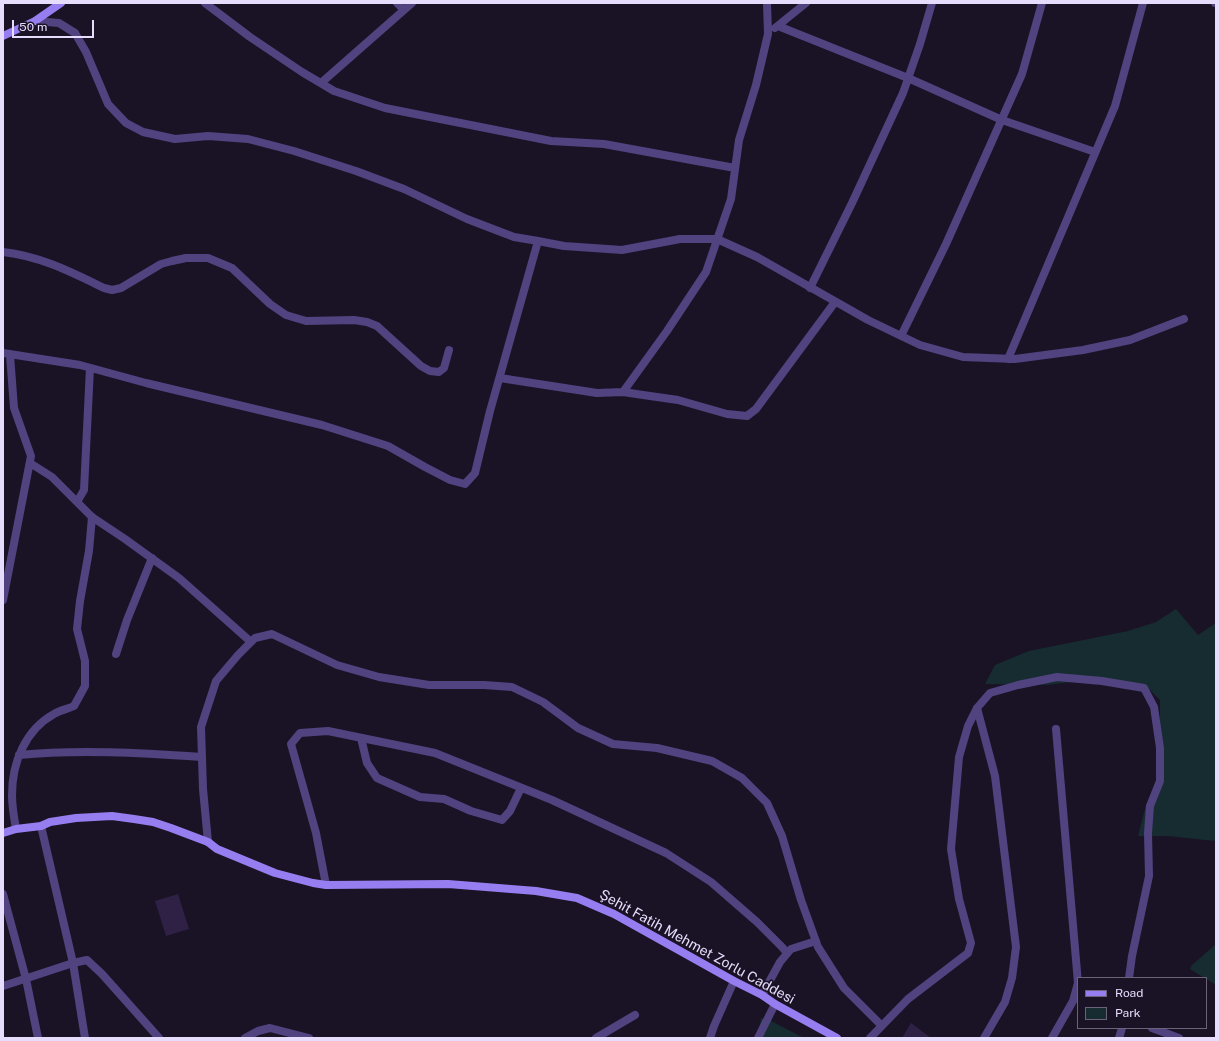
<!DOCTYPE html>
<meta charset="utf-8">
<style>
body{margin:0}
#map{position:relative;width:1219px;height:1041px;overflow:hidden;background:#1a1326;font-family:"Public Sans",sans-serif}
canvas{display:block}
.frame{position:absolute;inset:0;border:4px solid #e6dcfb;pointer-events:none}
.legend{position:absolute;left:1077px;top:977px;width:130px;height:52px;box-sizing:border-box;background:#1a1326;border:1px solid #6c637b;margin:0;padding:5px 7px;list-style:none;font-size:12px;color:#e6dcfb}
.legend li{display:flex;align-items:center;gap:8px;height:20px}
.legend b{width:20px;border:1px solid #6c637b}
.scale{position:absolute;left:12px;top:20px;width:82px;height:18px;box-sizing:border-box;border:2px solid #e6dcfb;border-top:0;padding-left:5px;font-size:12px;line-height:14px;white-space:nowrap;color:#e6dcfb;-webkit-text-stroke:3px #1a1326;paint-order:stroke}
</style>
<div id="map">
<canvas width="1219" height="1041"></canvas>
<div class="frame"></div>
<ul class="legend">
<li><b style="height:5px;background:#977ef0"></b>Road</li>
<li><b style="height:11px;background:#162c30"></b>Park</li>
</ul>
<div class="scale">50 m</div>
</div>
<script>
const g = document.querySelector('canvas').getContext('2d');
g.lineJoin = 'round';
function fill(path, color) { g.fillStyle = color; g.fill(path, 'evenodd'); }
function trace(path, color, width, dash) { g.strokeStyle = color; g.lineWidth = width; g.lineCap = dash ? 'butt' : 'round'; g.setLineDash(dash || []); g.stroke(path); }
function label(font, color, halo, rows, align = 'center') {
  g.font = font + ' "Public Sans",sans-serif'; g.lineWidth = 3.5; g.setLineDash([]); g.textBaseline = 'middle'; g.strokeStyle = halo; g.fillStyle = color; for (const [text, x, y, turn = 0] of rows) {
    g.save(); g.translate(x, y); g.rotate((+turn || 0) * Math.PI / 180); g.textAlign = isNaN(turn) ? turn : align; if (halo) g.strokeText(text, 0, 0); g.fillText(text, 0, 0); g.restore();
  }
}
fill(new Path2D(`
 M1176,609L1198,635L1216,623V841L1167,836H1138L1146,805L1161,775L1160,748V700L1144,684L1140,685L1080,681L1047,685L985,684L995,665L1029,651L1128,631L1156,622Z
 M1216,944V985L1190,969L1192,965Z
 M761,1018L771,1021L804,1038H756L758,1034Z`), '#162c30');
fill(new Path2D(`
 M178,894L189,929L166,936L155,901Z
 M911,1023L931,1038H902Z`), '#2f2145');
trace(new Path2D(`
 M205,3L250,37L302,72L334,91L385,108L551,141L604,144L735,168
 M397,3L404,10
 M1215,3H1216
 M35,21L59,23L75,33L86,52L108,104L126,123L143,132L175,139L208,136L248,139L294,151L356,171L404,189L467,219L514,237L538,241L564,246L622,250L680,239H717L757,257L868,320L920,345L963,357L1015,359L1083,350L1130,340L1184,319
 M778,26L908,78L1002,120L1095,152
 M775,28L806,3
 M321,83L412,3
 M3,252C40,256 71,272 104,288L112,290L121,288L161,264L172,261L186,258H208L232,268L270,304L286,315L306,321L354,320L367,322L377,326L421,366L430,371L439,372L444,368L449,350
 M810,288L852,203L903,93L920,44L932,3
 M901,336L946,244L1022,74L1042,3
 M3,353L80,365L146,383L322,425L388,446L425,467L450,480L465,484L475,473L490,411L538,241
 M1008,359L1115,106L1143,3
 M500,378L597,393L623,392L643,395L678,400L727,414L747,416L756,409L835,302
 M623,392L667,331L706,272L731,199L739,140L756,85L768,34L767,3
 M30,463L52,477L92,517L125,539L179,578L251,642
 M77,502L84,490L90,368
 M3,600L31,456L14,408L10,355
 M116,654L127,620L152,558
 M977,708L995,776L1016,947L1012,978L1005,1002L984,1038
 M361,738L367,763L377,778L420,797L444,799L471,811L502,820L510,811L521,788
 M19,755C79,749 142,753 202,757
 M41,826L73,963L85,1038
 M16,829C14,818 12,806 12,795C12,763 25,730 54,714C60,710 68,709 74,706L85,686V661L77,629L80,601L89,551L92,517
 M208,842L203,789L201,727L216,681L238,655L255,638L272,634L337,665L379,677L429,685H484L512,687L543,702L578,728L613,744L657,748L712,761L742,778L767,803L782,836L801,900L818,947L844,988L881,1025
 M326,885L316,833L291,744L300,733L328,731L435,753L552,800L666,853L711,882L757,922L782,947L787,953
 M3,894L26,979L38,1038
 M3,986L73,963L87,960L102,974L159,1038
 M762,995L780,962L791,949L816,941
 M1152,1028L1179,1038
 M245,1038L258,1031L270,1028L309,1038
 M596,1038L635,1015
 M710,1038L714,1026L734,981
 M758,1038L775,1004
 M870,1038L908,999L968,953L971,943L959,899L951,849L959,757L968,726L977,708L990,693L1018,685L1057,677L1102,681L1144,688L1154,707L1160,748V781L1150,806L1148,833L1149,876L1132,956L1129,978
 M1052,1038L1073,1001L1078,983L1056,729
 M1119,1038L1122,1028`), '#514380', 8);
trace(new Path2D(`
 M3,36L35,21L61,3
 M3,833L16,829L41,826L50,822L76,818L112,816L134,819L153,822L171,828L208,842L217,849L275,873L313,883L326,885L448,884L536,891L577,898L614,914L734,981L762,995L775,1004L837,1038`), '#977ef0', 8);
label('14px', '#e6dcfb', '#1a1326', [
 ["Şehit Fatih Mehmet Zorlu Caddesi",697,947,29]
]);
</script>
